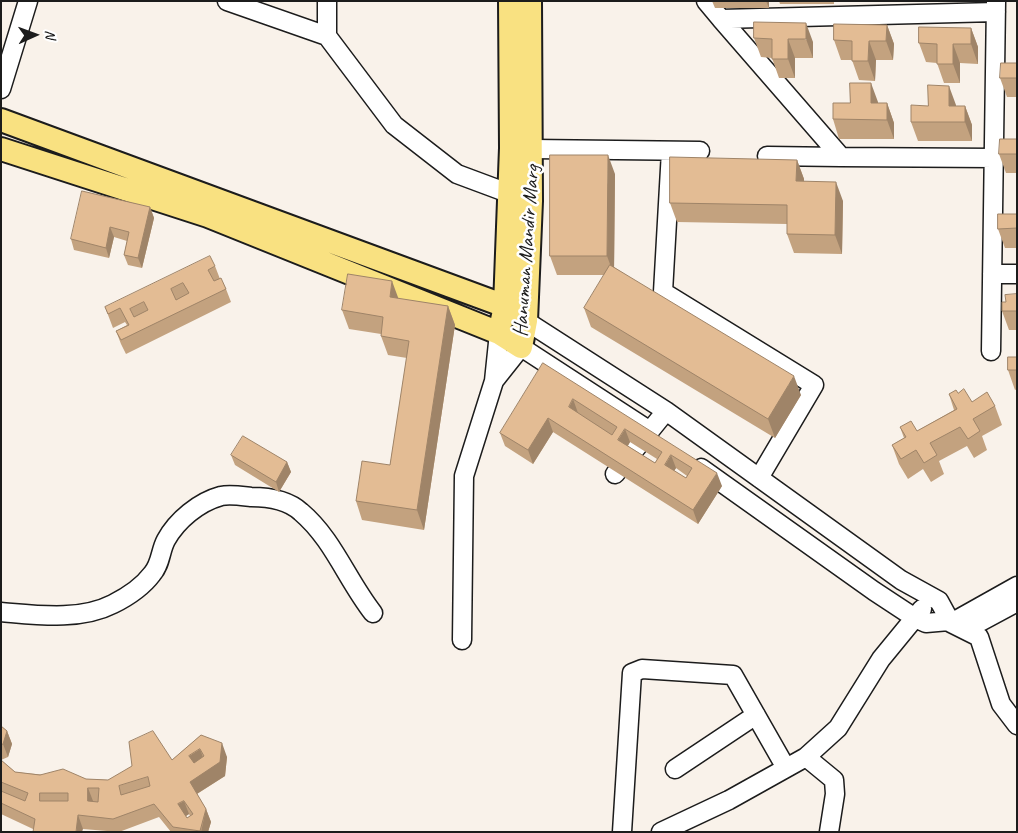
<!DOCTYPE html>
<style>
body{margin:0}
#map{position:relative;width:1018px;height:833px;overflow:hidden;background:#f9f2ea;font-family:Caveat,sans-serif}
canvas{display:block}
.frame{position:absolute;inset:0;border:2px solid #1c1c1c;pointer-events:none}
.north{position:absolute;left:10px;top:10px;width:50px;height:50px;-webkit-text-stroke:4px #fff;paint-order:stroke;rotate:88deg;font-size:14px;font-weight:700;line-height:20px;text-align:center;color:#1c1c1c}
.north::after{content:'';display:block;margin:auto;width:18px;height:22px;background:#1c1c1c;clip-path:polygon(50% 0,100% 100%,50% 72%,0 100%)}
</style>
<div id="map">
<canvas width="1018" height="833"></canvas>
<div class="frame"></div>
<div class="north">N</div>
</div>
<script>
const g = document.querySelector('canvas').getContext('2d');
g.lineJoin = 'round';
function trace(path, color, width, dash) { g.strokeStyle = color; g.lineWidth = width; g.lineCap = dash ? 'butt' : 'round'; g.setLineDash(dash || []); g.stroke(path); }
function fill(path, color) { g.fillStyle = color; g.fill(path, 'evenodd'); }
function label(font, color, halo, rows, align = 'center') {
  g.font = font + ' Caveat,sans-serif'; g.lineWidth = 5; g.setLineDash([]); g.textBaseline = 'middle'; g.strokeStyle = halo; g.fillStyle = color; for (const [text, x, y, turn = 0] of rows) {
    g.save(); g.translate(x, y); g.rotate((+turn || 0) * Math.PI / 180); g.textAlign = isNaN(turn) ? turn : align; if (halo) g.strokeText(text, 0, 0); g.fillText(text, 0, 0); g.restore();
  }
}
const minor = new Path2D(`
 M227,1L327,36V1
 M706,1L721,19
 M327,36L394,125L457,174L508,193
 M1,89L28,1
 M533,149L700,151
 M671,151L663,292L814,385L759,478
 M767,156L841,157
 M994,158L841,157L721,19L996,12
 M992,274H1017
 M526,321L666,411L901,580L939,601L951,623L979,637L1001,704L1017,725
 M991,351L996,2
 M494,381L521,347L647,429
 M701,468L874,591L915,618L926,623L949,621
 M615,474L666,411
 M1,612C37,615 80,621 113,604C127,597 143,586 152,574C161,564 160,551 166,540C177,520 199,502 221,496C230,494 242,496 251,497C268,497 288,500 301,512C333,539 347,580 373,613
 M951,623L1017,586
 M965,630L1017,602
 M462,640L464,476L494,381L499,333
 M806,757L834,780L835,794L829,832
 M675,769L756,715
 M622,832L632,673L642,669L733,675L786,768
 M661,832L729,800L806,757L838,728L881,659L922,609`);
const major = new Path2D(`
 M1,120L505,306L526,321
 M1,149L208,216L499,333L521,347L526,321L531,201L530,1
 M502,320L505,306L511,148L510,1`);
trace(minor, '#1c1c1c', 21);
trace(major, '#1c1c1c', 26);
trace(minor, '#fff', 18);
trace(major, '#f9e181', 22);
fill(new Path2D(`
 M712,1H769V8H715Z
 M779,1H834V4H780Z
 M857,1H912V2H857Z
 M754,22L813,42V58H795V78H779L772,58L761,57L754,38Z
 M887,25L894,44L893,60H876L875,81L859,80L852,60H841L834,40Z
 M971,28L978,47V64L960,63V83H944L937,63L926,62L919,43Z
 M1017,63V97H1007L1000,78Z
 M878,102V103H887L894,123V139H839L833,119L850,103Z
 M956,105V106H965L972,125V141H918L911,122L928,106Z
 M1017,139V173H1006L999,154Z
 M797,160L804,179V181L843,201L842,254L794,253L787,234V224L677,222L670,203Z
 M615,174L614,267L801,395L775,438L591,327L584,308L604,275H557L550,256Z
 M150,207L154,218L142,268L128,265L124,255L127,241L114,237L109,258L74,250L71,239Z
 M1017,214V248H1005L998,229Z
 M215,266L220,279L226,289L231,302L126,354L121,344L116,331L127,325L125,322L113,328L105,307Z
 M1017,294V330H1009L1002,311L1006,302Z
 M398,299L448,306L455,325L424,530L362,520L356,501L390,465L407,358L388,355L381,336V334L349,329L342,310Z
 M1017,357V389L1015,390L1008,370Z
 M543,363L722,486L698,524L553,432L533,464L505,446L500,433ZM630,442L657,459L655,463L628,446ZM676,468L687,476L686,478L674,471Z
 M958,393L972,402L995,406L1002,425L982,436L987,450L974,458L967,446L939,461L944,474L931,482L923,469L908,479L899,464L892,445L904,438L900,427L917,431L954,410L949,394Z
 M231,455L287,462L291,472L279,492L235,465Z
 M1,726L7,731L12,744L8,757L1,760Z
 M201,735L227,757L225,776L197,794L206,809L211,822L208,832H171L159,817L119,832L83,829H33L1,814V760L15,772L86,779L108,780L172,760ZM189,814L190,816L187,818L186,816Z`), '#c3a27f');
fill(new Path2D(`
 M766,1H769V8Z
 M806,23L813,42V58L806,39Z
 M887,25L894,44L893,60L886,41Z
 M971,28L978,47V64L971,44Z
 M788,39L795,58V78L788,59Z
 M869,41L876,60L875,81L868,61Z
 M953,44L960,63V83L953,64Z
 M871,83L878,102V120L871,103Z
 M949,86L956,105V122L949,106Z
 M887,103L894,123V139L887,120Z
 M965,106L972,125V141L965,122Z
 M608,155L615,174L614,275L607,256Z
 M797,160L804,179L803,200L796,181Z
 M836,182L843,201L842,254L835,235Z
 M150,207L154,218L142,268L138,258Z
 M110,227L114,237L109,258L106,248Z
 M392,281L399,300L390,297Z
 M448,306L455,325L424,530L417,510Z
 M794,376L801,395L775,438L768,419Z
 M573,399L578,413L569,407Z
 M548,418L553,432L533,464L528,450Z
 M625,429L630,442L623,453L618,440Z
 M671,455L676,468L670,478L665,465Z
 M287,462L291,472L279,492L276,482Z
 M717,473L722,486L698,524L693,510Z
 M7,731L12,744L8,757L3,744Z
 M222,743L227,757L225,776L195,795L190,782Z
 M200,749L205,763L194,769L189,756Z
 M88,788L93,801V815L88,801Z
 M184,801L189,814L183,818L178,804Z
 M206,809L211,822L208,832H201Z
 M78,815L83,829L82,832H76Z`), '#9f8468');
const building = new Path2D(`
 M754,22L806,23V39H788V59H772V39L754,38Z
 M834,24L887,25L886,41H869L868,61H852V41L834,40Z
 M919,27L971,28V44H953V64H937V44L919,43Z
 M1001,63H1017V78H1000Z
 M850,83H871V103H887V120L833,119V103H850Z
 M928,85L949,86V106H965V122H911V105L928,106Z
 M1000,139H1017V154H999Z
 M550,155H608L607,256H550Z
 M670,157L797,160L796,181L836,182L835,235L787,234V205L670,203Z
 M82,191L150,207L138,258L124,255L129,232L110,227L106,248L71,239Z
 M998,214H1017V243V228L998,229Z
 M210,256L215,266L208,270L214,281L221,278L226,289L121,340L116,331L129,325L120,308L108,314L105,307ZM183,283L189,293L176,300L171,289ZM144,302L148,310L134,317L130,309Z
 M610,265L794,376L768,419L584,308Z
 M348,274L392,281L390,297L448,306L417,510L356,501L362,461L390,465L409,341L381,336L383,317L342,310Z
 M1017,294V311H1002V302H1006L1005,295Z
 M1008,357H1017V370H1008Z
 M543,363L717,473L693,510L548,418L528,450L500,433ZM573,399L617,427L612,435L569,407ZM625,429L662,452L655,463L618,440ZM671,455L692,468L686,478L665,465Z
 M964,389L972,402L987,392L995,406L973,419L980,431L968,439L960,427L930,443L937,455L924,463L916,450L901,459L892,445L906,437L900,427L911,421L917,431L957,409L949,394L956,390L958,393Z
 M243,436L287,462L276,482L231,455Z
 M1,726L7,731L3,744L1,745Z
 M153,731L172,760L201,735L222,743L220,762L190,782L206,809L200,831L173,827L154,804L113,819L78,815L76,832H33L35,819L1,803V791L25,801L28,793L1,782V760L15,772L40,775L63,769L86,779L108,780L132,766L129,742ZM200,749L204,756L194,763L189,756ZM148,777L150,786L121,795L119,786ZM88,788H99L98,802L88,801ZM40,793H68V801H40ZM184,801L193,814L187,818L178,804Z`);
fill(building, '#e3bc94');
trace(building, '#9f8468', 1);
label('21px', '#1c1c1c', '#fff', [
 ["Hanuman Mandir Marg",527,251,-86]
]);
</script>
